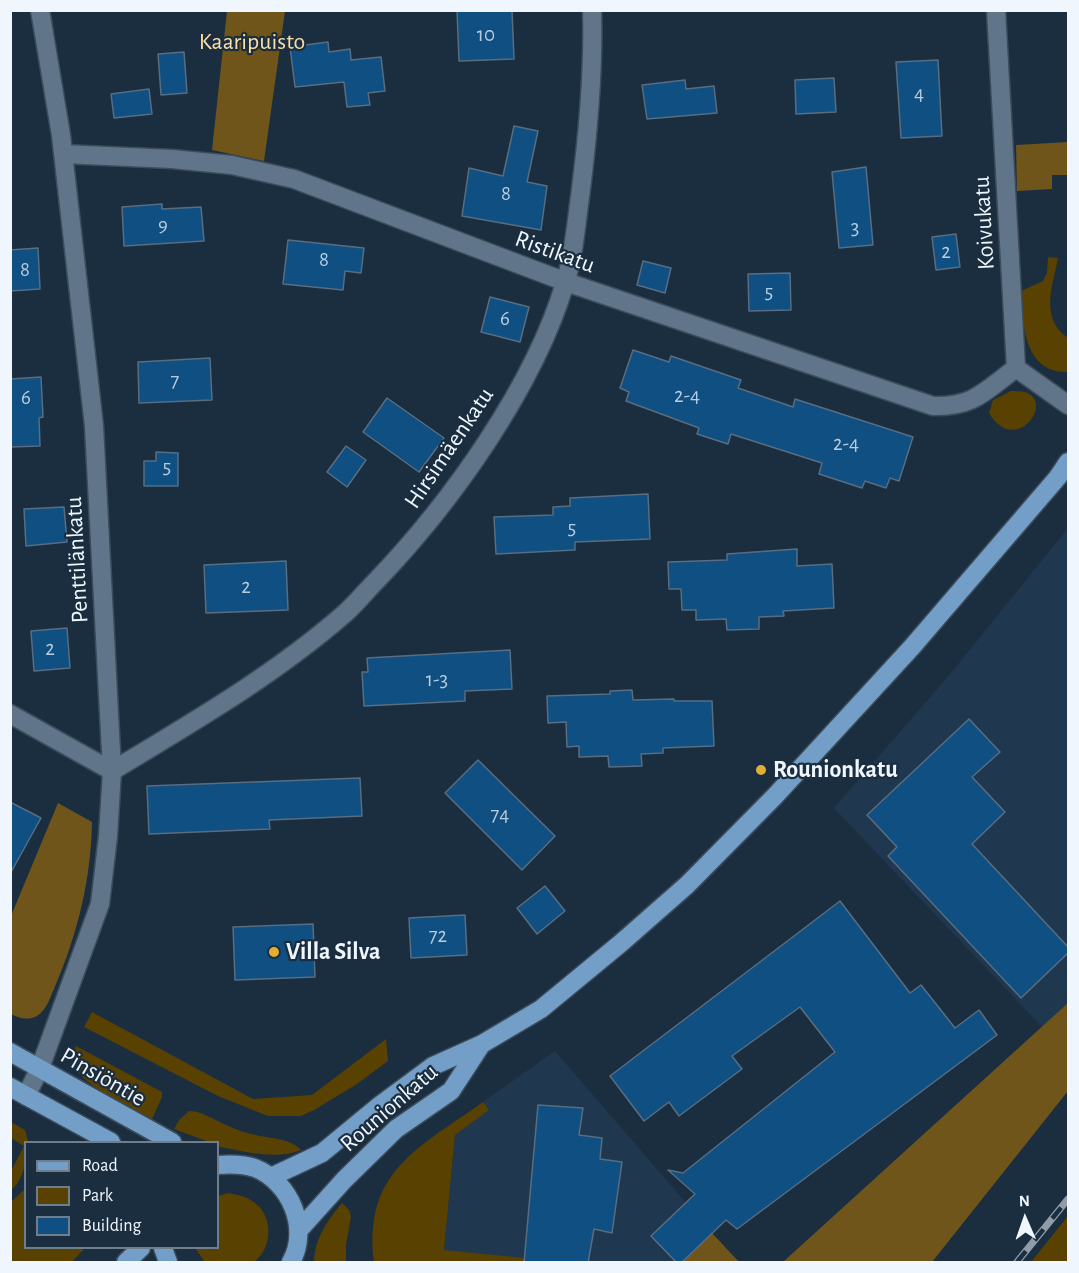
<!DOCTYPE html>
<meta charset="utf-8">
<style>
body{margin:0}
#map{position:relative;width:1079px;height:1273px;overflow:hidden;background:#1b2e40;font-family:"Alegreya Sans",sans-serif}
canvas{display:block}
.frame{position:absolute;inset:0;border:12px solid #eff6fd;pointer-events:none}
.legend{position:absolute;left:24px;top:1141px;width:195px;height:108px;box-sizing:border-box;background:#1b2e40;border:2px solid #707e8c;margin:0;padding:8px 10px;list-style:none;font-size:18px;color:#eff6fd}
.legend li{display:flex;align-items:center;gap:12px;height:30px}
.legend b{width:30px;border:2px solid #707e8c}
.north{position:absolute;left:995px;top:1189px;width:60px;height:60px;-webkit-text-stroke:4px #1b2e40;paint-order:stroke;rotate:358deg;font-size:16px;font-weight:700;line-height:24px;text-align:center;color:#eff6fd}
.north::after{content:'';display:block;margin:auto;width:21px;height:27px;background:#eff6fd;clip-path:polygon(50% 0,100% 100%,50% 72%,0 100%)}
</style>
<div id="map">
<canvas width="1079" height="1273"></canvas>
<div class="frame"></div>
<ul class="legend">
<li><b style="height:8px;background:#739ec7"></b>Road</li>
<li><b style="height:16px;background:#594101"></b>Park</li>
<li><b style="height:16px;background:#0f4f81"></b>Building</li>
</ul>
<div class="north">N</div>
</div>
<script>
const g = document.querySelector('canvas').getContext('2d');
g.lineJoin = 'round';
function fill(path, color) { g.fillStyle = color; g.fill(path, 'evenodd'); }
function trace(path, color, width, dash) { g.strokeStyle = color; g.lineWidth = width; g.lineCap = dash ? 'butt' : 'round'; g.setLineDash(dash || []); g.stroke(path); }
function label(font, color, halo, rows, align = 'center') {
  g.font = font + ' "Alegreya Sans",sans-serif'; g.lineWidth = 4.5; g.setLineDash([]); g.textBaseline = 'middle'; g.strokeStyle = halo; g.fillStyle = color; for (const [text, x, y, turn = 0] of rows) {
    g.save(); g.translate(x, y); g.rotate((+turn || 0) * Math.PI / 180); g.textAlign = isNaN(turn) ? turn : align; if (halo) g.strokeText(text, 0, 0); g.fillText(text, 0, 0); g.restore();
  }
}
fill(new Path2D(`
 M1068,528V1003L1043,1028L834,808L951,673Z
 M555,1051L712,1233L681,1262H524L444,1250L455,1135L488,1110L483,1102Z`), '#1f384f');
fill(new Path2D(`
 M1048,257L1058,258C1053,285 1039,318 1068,338V372C1023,373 1023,323 1021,291L1043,281L1047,273Z
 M1011,391C1015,391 1021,391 1025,392C1056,402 1015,457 989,413L993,400Z
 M92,1012L253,1099L312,1095L386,1039L388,1061L357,1084L314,1110L301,1116H268L218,1096L84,1027Z
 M76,1046L162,1092V1097L152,1119C133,1108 91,1089 79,1073C73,1065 72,1055 76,1046Z
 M483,1102L489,1110L455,1135L444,1250L525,1258L524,1262H374C363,1171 419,1148 483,1102Z
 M189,1111C202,1111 212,1119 224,1124C234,1129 246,1133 256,1135C271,1139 290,1138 301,1150C276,1160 246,1152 221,1147L218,1146V1142H209L174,1129L179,1120Z
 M11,1122L25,1130L28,1142H26C26,1159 25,1179 11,1190V1171L24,1146L11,1138Z
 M25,1189L26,1248H85L72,1262H11V1202Z
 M228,1193C238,1195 247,1196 255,1203C274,1217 272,1249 254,1262H205L195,1248H218V1196Z
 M342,1203L349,1210L351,1216L346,1245V1262H314C315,1238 327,1221 342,1203Z
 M1068,1216V1262H1031Z`), '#594101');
fill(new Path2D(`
 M227,11H285L264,161L212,150Z
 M1068,142V175H1052V189L1017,191L1016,145Z
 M58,803L92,822C91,878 78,933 56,984C51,995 47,1010 37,1016C27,1021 19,1018 11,1014V916Z
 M1068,1003V1091L932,1262H783Z
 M712,1233L739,1262H681Z`), '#6f551a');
const building = new Path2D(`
 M457,10H512L514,59L459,61Z
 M328,42L329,52L350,49L351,60L381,57L385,91L368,93L370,105L347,107L344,82L295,87L290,47Z
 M184,52L187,93L161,95L158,54Z
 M938,60L942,136L901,138L896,62Z
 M834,78L836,112L796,114L795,80Z
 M685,80L686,89L714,86L717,113L647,119L642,85Z
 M149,89L152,114L114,118L111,94Z
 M514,126L538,131L527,182L547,186L541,230L462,216L469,168L503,176Z
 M866,167L873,245L839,248L832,172Z
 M162,204V209L201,207L204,241L124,246L122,207Z
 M956,234L960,267L936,270L932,237Z
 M288,240L364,248L361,273L345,271L343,290L283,284Z
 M38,248L40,289L10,291V250Z
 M643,261L671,268L665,293L637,285Z
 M790,273L791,310L749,311L748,274Z
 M490,297L529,307L520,342L481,332Z
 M633,350L669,362L671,356L741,380L738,388L793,407L795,399L913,437L899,481L890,478L886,488L865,481L862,488L819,474L822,463L731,434L728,444L697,434L699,428L626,401L629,392L620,388Z
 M210,358L212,400L139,403L138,362Z
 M41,377L43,417L39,418L40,446L10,447V379Z
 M387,398L444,438L419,472L363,432Z
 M346,446L366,460L347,487L327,472Z
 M156,452L178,453V486H144V461H156Z
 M648,494L650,539L575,542V550L496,554L494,517L553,515V507L570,506V498Z
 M64,507L67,542L26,546L24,509Z
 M797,549V566L832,564L834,608L783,611L784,616L759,617V629L727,630L726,619L696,620V610H682L681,589H669L668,562L727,560V554Z
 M286,561L288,610L206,613L204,565Z
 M67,628L70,668L34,671L31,631Z
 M510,650L512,689L465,691V701L364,706L362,672H368L367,658Z
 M632,690L633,700L674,699V701H712L714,746L663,748V753L641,754L642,766L609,767L608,756L579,757V746L567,747L566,722L548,723L547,696L610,694V691Z
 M969,719L1000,752L972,777L1005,812L972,844L1068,947V953L1021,998L888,856L897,847L867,815Z
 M478,760L555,836L522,870L445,793Z
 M360,778L362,816L269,820L270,829L149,834L147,786Z
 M10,802L41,818L10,874Z
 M545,886L565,911L537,934L517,908Z
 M840,901L910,993L921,985L955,1028L979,1010L997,1035L737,1229L726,1220L681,1263H677L651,1236L695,1194L668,1170L683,1173L835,1052L800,1007L732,1056L742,1069L679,1116L669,1102L644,1121L610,1076Z
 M465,915L467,955L411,958L409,918Z
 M313,924L315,977L235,980L233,927Z
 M538,1105L583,1108L579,1135L602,1138L600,1159L622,1162L612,1233L594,1229L588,1263H524Z`);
fill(building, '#0f4f81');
trace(building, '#586d81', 1.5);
const minor = new Path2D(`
 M996,10L1016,368L1068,405
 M63,154L172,159L232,165L294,179L566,282L933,406C974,407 985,391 1016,368
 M10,714L112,771
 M112,771C191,723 273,676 343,615C355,605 365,592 376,581C451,503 534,387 565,283C574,255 576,225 580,197C588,135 594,73 592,10
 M26,1096L40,1068L100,904L108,836L112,771L94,426L61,135L40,10`);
const major = new Path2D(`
 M10,1052L172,1142
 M10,1087L111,1142
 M218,1165C230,1164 243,1164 255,1168C290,1182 310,1228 291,1262
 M271,1177L322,1153L379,1106L433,1066L482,1044L541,1009L621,943L687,885L775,796L912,647L1058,477L1068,462
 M299,1230L344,1180L396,1129L451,1091L481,1045
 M163,1248L168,1262
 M126,1262L141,1248`);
trace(minor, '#3c4c5a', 21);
trace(major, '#3c4c5a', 21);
trace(minor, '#60758a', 18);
trace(major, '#739ec7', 18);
const rail = new Path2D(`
 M1017,1262L1068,1199`);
trace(rail, '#909ca8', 7);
trace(rail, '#1b2e40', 4.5, [14]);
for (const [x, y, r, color] of [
 [761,770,6,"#e3ae34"],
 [274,952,6,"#e3ae34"]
]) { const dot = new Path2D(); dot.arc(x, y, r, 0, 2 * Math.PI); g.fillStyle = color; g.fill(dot); trace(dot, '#1b2e40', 2); }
label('21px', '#b7ccde', null, [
 ["10",486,35],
 ["4",919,94],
 ["8",506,194],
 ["9",163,225],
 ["3",855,228],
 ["2",946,252],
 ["8",324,260],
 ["8",25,270],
 ["5",769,292],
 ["6",505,319],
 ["7",175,381],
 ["2-4",687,396],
 ["6",26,398],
 ["2-4",846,444],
 ["5",167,467],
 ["5",572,528],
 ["2",246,587],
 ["2",50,649],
 ["1-3",437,680],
 ["74",500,815],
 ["72",438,936]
]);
label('24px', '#fbdea5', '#1b2e40', [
 ["Kaaripuisto",252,42]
]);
label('24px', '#eff6fd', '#1b2e40', [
 ["Koivukatu",984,223,-93],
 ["Ristikatu",555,252,20],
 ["Hirsimäenkatu",449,448,-56],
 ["Penttilänkatu",77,560,-93],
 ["Pinsiöntie",103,1077,30],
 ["Rounionkatu",389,1108,-41]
]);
label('bold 24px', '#eff6fd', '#1b2e40', [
 ["Rounionkatu",773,770],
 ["Villa Silva",286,952]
], 'left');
</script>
